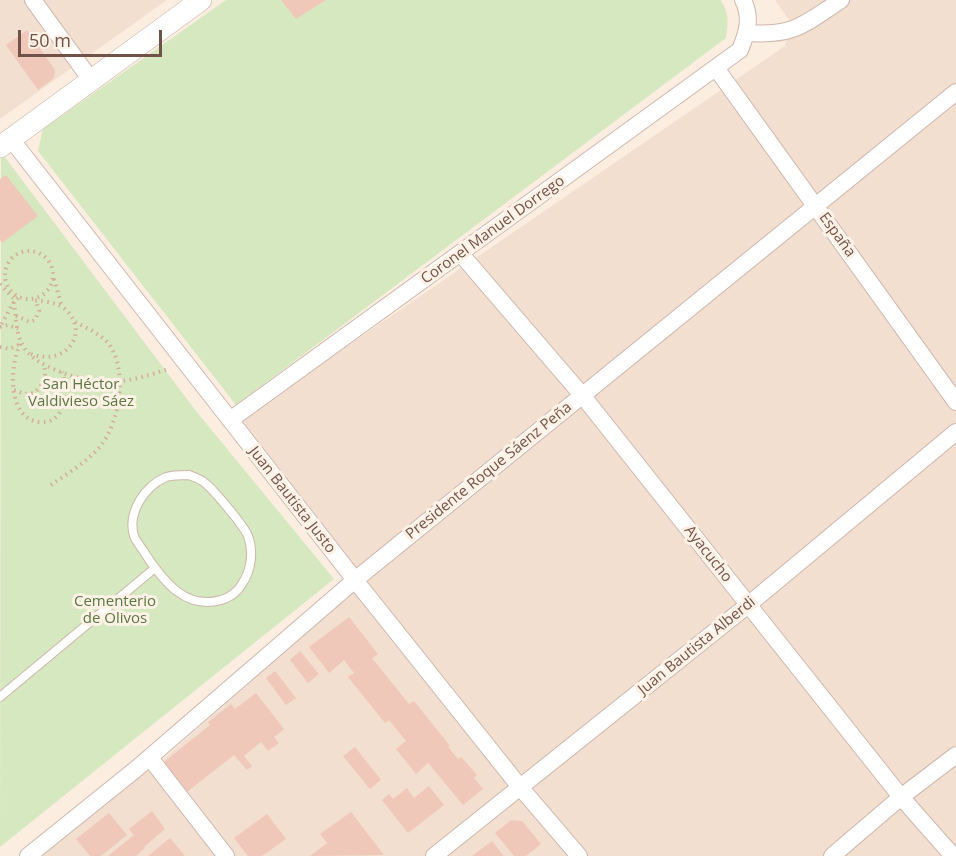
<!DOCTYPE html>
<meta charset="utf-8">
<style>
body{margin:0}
#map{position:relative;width:956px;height:856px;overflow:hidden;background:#fbeee1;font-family:"Open Sans",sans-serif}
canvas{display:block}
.scale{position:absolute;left:18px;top:30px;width:144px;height:27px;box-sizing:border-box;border:3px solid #715249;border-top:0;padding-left:8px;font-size:18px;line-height:21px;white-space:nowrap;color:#715249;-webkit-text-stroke:4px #fef2e7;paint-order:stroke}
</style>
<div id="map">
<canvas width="956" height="856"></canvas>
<div class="scale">50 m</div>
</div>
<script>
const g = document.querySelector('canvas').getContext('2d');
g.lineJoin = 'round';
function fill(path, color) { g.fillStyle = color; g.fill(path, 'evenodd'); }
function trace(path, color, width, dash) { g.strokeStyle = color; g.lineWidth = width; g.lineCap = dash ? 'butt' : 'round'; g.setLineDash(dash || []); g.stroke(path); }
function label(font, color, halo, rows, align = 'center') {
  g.font = font + ' "Open Sans",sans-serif'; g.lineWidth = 6; g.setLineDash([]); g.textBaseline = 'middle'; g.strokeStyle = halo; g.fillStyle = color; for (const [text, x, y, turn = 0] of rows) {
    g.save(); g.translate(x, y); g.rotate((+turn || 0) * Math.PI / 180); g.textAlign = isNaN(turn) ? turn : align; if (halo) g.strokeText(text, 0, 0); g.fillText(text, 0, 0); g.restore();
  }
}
fill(new Path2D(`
 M0,0H167L0,119Z
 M775,0H956V856H233L159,763L365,580L241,419L785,46L789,20Z
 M148,759L224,856H30Z`), '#f2dfd0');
fill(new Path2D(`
 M226,0H720C730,12 728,23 726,38L236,405L38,151L43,129Z
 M1,152L196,411L334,579L0,847Z`), '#d5e8c0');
fill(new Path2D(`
 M281,0H326L296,19Z
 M27,30L55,70L54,78L38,90L6,45Z
 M6,175L38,216L2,243L0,240V179Z
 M349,617L378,654L372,658L409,704L414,701L450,746L448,747L458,759L461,757L477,775L474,778L483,789L463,805L428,763L416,774L396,749L406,741L389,720L385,723L348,677L354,673L344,660L329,673L309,647Z
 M300,651L319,674L308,683L290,660Z
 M275,671L296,698L286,705L266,678Z
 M256,693L284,729L274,737L279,743L268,751L261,742L244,756L252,766L247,770L234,755L182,796L165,775V761L210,725L208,722L231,704L235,709Z
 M355,747L381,780L370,789L343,756Z
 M429,786L444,805L408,833L382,800L389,794L393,799L407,788L414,798Z
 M152,811L165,829L144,847L145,848L136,856H108L134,835L129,829Z
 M351,812L384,855L310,856L327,843L320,834Z
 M109,813L127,835L101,856H90L76,839Z
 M267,814L286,839L262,856H248L234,838Z
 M511,820L522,821L541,844L526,856H514L495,833Z
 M170,838L185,856H148Z
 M492,841L504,856H472Z`), '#f0c8ba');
const service = new Path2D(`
 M189,475C194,477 201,479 205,483C214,490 244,526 248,536C254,552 251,571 242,584C238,591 230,598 221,600C186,610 164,582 146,555C143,549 136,542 134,536C127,512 145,486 166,477C173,475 182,475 189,475Z
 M0,697L155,568`);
const minor = new Path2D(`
 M33,0L91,80
 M748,33C795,36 803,25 841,0
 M716,68L956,402
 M11,139L355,580L520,787L579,856
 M460,253L582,395L901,797L953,856
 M230,420L740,50C747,33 752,18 743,0
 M150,758L226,856
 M28,856L136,769L355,580L956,92
 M434,856L748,605L956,432
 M832,856L901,797L956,755`);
const tertiary = new Path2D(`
 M0,147L201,0`);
trace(service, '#ceb6ab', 10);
trace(minor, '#ceb6ab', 18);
trace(tertiary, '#ceb6ab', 22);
trace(new Path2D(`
 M5 275a24 24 0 1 1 48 0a24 24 0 1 1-48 0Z
 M54,279L62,307
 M0,284L15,300L0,327
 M18,298L15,300L14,303C16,316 16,333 22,344C32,367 82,381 105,382C126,383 149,375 169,369
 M16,316L30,322L35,320L39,311L36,301
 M0,327L8,325L18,329
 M20,344C10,365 6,419 40,422C67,424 68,389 62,372
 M0,347L9,349L18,345
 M31,354C68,368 93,328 61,306C53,302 41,301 33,300
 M14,390L25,394L34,393C43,385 47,378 44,366
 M51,485C68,473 89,461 102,444C120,420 128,368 108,343C99,333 85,327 73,321`), '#d4ac9d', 4, [1.5, 4.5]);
trace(service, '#fff', 8);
trace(minor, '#fff', 16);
trace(tertiary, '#fff', 21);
label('15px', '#715249', '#fef2e7', [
 ["Coronel Manuel Dorrego",493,230,-36],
 ["España",837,235,54],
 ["Presidente Roque Sáenz Peña",489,471,-39],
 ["Juan Bautista Justo",292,500,52],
 ["Ayacucho",708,554,52],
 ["Juan Bautista Alberdi",697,646,-39]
]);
label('15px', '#587742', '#fef2e7', [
 ["San Héctor",81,385],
 ["Valdivieso Sáez",81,402],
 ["Cementerio",115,602],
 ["de Olivos",115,619]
]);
</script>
